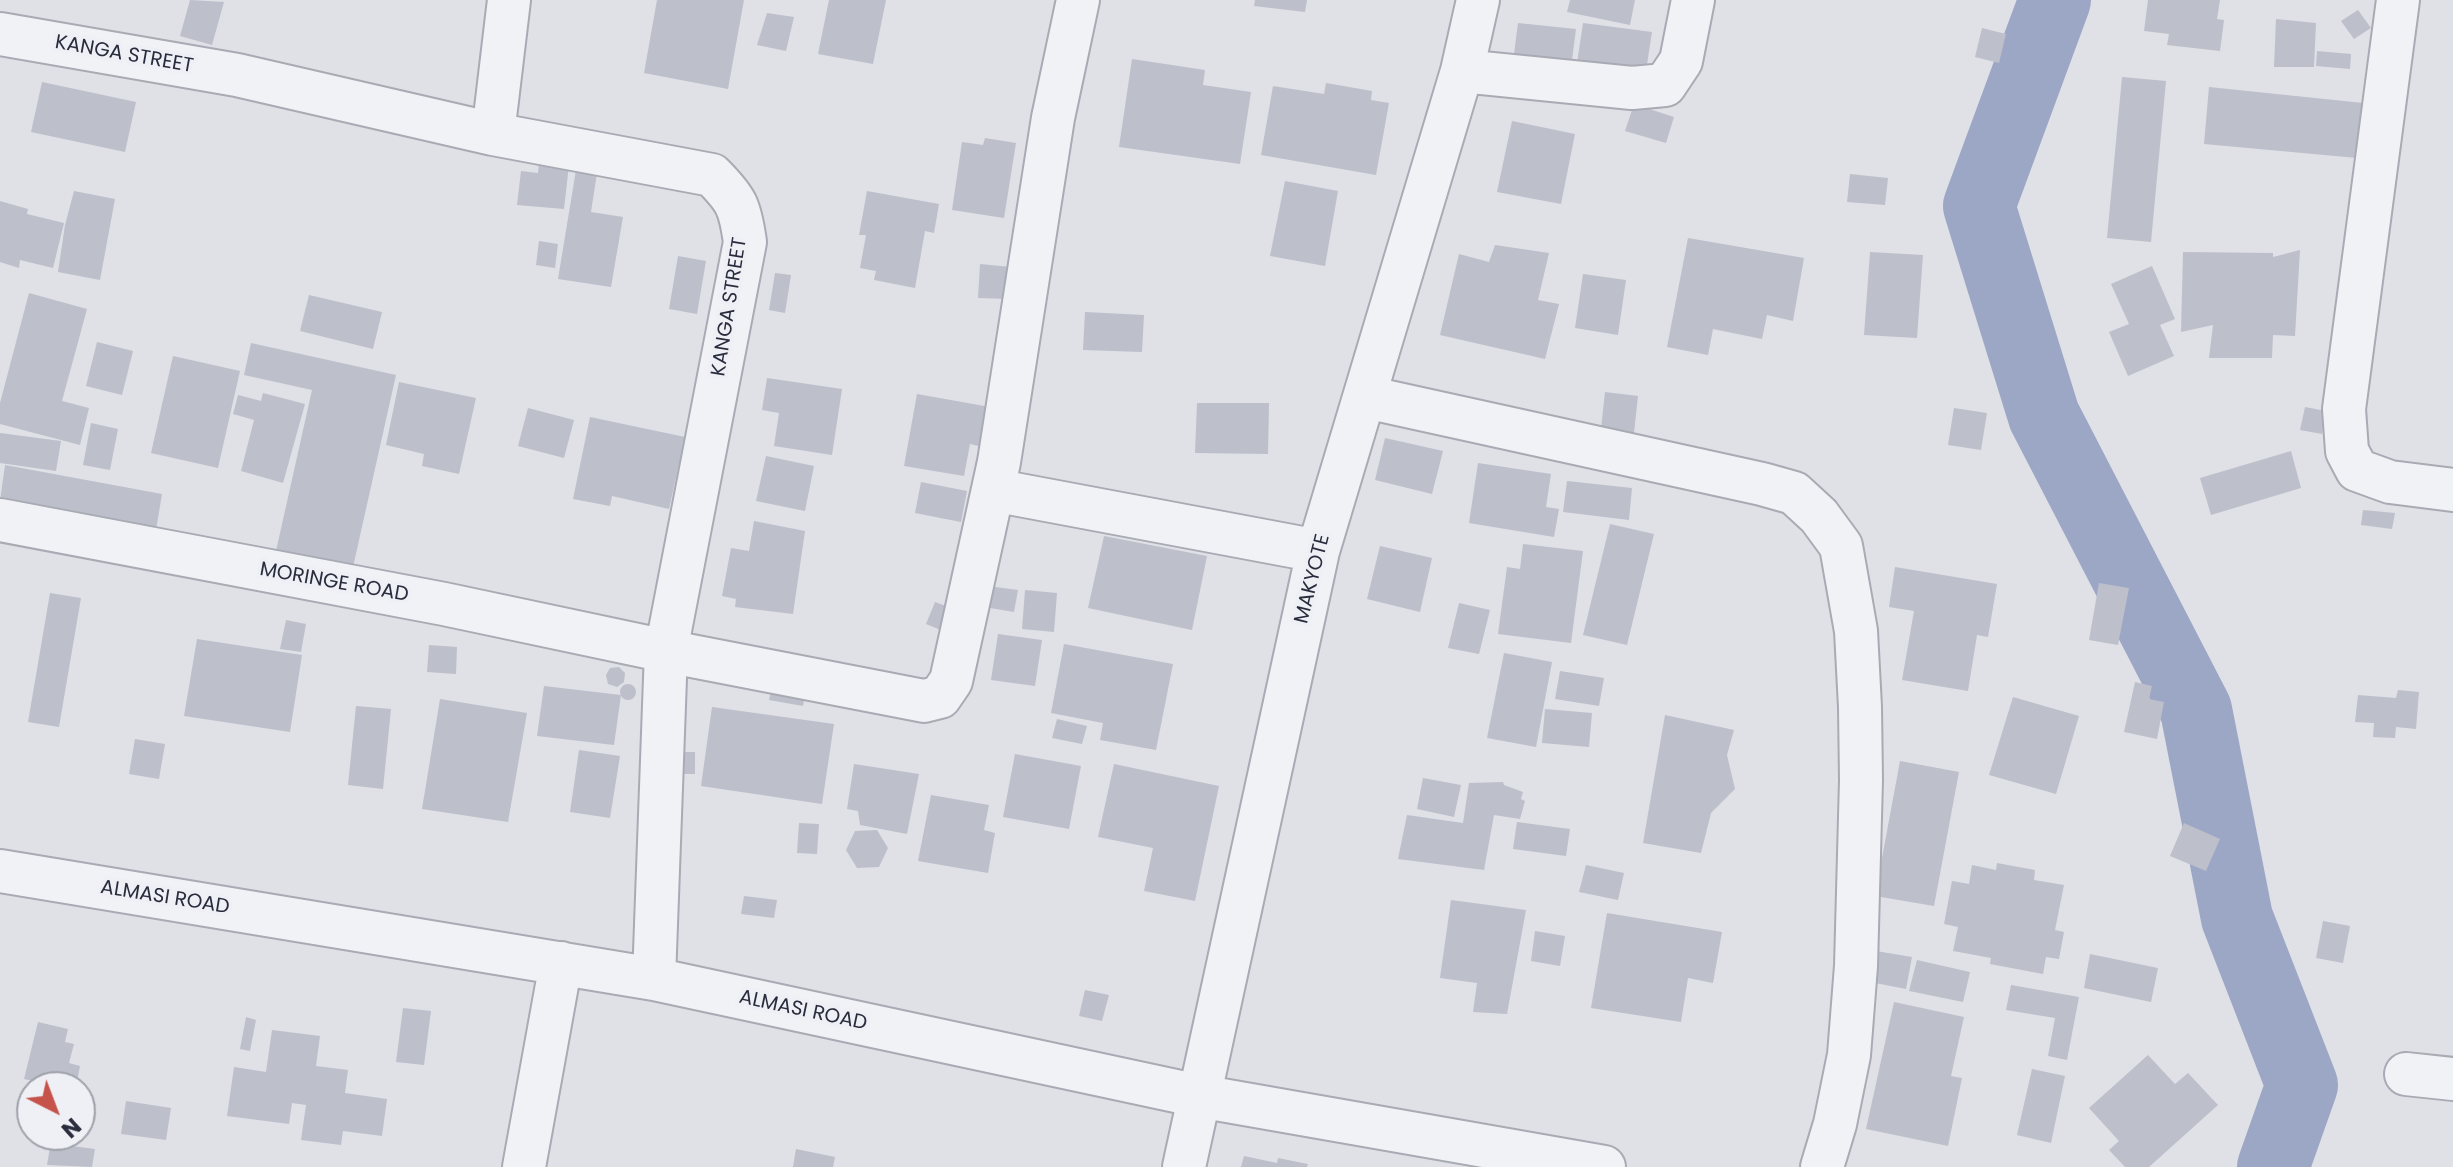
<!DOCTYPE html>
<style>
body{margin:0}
#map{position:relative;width:2453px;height:1167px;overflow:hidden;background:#dfe1e7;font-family:Poppins,sans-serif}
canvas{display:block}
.north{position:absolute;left:16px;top:1071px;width:80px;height:80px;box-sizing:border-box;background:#eef0f5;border:2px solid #9fa2ab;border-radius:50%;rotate:138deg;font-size:22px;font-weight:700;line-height:32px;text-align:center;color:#292c3d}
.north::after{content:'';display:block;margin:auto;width:28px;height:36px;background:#c5534c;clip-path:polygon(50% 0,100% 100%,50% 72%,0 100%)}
</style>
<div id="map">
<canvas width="2453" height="1167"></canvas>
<div class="north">N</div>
</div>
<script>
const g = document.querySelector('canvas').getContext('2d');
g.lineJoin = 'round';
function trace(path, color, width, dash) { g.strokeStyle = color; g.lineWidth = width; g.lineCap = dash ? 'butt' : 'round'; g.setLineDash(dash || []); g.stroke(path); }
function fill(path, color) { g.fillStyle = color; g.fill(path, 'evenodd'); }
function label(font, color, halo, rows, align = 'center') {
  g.font = font + ' Poppins,sans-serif'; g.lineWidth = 8; g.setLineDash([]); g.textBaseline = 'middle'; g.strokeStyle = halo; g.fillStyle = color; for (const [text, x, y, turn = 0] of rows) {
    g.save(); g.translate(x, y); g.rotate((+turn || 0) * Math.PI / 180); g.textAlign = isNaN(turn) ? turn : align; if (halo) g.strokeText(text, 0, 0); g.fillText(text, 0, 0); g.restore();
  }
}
trace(new Path2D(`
 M2055,0L1979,206L2044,416L2196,710L2237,918L2302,1085L2273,1167`), '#9ca7c5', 72);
fill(new Path2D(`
 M190,0L224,2L212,45L180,36Z
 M657,0H744L728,89L644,73Z
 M829,0H886L873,64L818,54Z
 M1255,0H1307L1305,12L1254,6Z
 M1570,0H1635L1630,25L1567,12Z
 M2148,0H2220L2217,19L2224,20L2220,51L2167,45L2169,34L2144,31Z
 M2358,10L2371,28L2354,39L2341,21Z
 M767,13L794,17L786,51L757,45Z
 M2276,19L2316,23L2314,67H2274Z
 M1518,23L1576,29L1572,60L1514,54Z
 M1583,23L1652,32L1646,71L1577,63Z
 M1982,28L2006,34L1999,63L1975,57Z
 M2317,51L2351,54L2350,69L2316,66Z
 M1132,59L1205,70L1203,85L1251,92L1240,164L1119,147Z
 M2122,77L2166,81L2151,242L2107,238Z
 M42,82L136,102L125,152L31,132Z
 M1326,83L1372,91L1371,100L1389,103L1376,175L1261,155L1273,86L1324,94Z
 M2209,87L2363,103L2357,158L2204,144Z
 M1634,104L1674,117L1666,143L1625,131Z
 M1512,121L1575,134L1561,204L1497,192Z
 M985,138L1016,143L1004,218L952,210L962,142L983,145Z
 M539,162L569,165L564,209L517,205L521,171L538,173Z
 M576,170L597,173L591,212L623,217L611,287L558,279Z
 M1850,174L1888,178L1885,205L1847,202Z
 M1285,181L1338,191L1325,266L1270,256Z
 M74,191L115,199L100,280L58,272L65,225Z
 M867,191L939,204L934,233L925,231L915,288L874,280L876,271L860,268L866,235H859Z
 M0,201L28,209L27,214L64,223L53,268L20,260L19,268L0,262Z
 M1688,238L1804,258L1793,321L1767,315L1762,339L1713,329L1708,355L1667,347Z
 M539,241L558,244L555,268L536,265Z
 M1495,245L1549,253L1538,300L1559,304L1545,359L1440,335L1459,254L1489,262Z
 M2300,250L2295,336L2273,335L2272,358H2209L2213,325L2181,332L2183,252L2273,253V257Z
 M1870,252L1923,255L1917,338L1864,335Z
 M678,256L706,261L697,314L669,309Z
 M980,264L1011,267L1008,299L978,298Z
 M2152,266L2175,319L2160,325L2174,356L2128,376L2109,332L2129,324L2111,284Z
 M775,273L791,275L785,313L769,310Z
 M1583,274L1626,280L1618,335L1575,328Z
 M29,293L87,309L62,401L89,408L80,445L0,424V403Z
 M309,295L382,312L373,349L300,331Z
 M1085,312L1144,315L1142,352L1083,350Z
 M97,342L133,351L122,395L86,386Z
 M251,343L396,375L353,567L276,551L312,390L244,375Z
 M173,356L240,371L218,468L151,453Z
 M767,378L842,389L832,455L774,446L779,413L762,410Z
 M399,382L476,398L459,474L422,466L424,454L386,445Z
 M1605,392L1638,396L1633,442L1600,438Z
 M263,393L305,404L283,483L241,471L254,420L233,414L238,395L261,401Z
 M917,394L990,407L983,447L970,444L964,476L904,466Z
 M1197,403H1269L1268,454L1195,453Z
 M2305,407L2326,411L2322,434L2300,430Z
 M528,408L574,420L564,458L518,446Z
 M1954,408L1987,413L1981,450L1948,445Z
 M590,417L685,437L669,509L612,496L610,506L573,499Z
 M91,423L118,429L110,470L83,465Z
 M0,433L61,441L56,471L0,463Z
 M1385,438L1443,451L1432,494L1375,480Z
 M2291,451L2301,488L2211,515L2200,478Z
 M766,456L814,466L805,511L756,501Z
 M1478,463L1551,474L1546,507L1559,509L1554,537L1469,523Z
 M5,465L162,494L156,530L0,501Z
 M1567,481L1632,488L1629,520L1563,512Z
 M921,482L967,491L961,522L915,513Z
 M2363,510L2395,513L2392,529L2361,525Z
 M754,521L805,531L793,614L735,607L736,599L722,596L731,548L749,551Z
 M1610,524L1654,534L1627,645L1583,635Z
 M1104,536L1207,556L1192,630L1088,608Z
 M1523,544L1583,551L1571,643L1498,634L1507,567L1520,569Z
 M1380,546L1432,558L1420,612L1367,599Z
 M1895,567L1997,584L1988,637L1977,635L1968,691L1902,680L1914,611L1889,607Z
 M2099,583L2129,588L2118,645L2089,640Z
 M988,586L1018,590L1014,612L984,607Z
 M1025,590L1057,593L1054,632L1022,629Z
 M50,593L81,598L59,727L28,722Z
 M935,602L957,610L948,633L926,624Z
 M1459,603L1490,610L1479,654L1448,648Z
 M286,620L306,624L301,652L280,649Z
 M998,634L1042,640L1035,686L991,680Z
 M197,639L302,655L290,732L184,716Z
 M1064,644L1173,664L1156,750L1100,740L1103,723L1051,713Z
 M429,645L457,647L456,674L427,672Z
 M1504,653L1552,662L1536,747L1487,738Z
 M619,667L625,673L624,682L617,687L608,684L606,675L610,668Z
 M1560,671L1604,678L1599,706L1555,699Z
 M773,682L806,688L803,706L769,700Z
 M2135,682L2152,686L2149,699L2164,702L2157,739L2124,732Z
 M620 692a8 8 0 1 1 16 0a8 8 0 1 1-16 0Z
 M544,686L621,695L614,745L537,736Z
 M2398,690L2419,692L2416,729L2396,727L2395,738L2373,737L2374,723L2355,722L2358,695L2396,698Z
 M2013,697L2079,716L2056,794L1989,775Z
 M440,699L527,713L508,822L422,809Z
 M356,706L391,709L383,789L348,785Z
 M712,707L834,724L822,804L701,786Z
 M1545,709L1592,713L1589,747L1542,743Z
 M1665,715L1734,730L1727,755L1735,789L1711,813L1701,853L1643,843Z
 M1057,719L1087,726L1082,744L1052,738Z
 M135,739L165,744L159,779L129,774Z
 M579,750L620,756L610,818L570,812Z
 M679,752H695V774H679Z
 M1015,754L1081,766L1069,829L1003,817Z
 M1900,761L1959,772L1934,906L1875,896Z
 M854,764L919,774L907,834L860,825L858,811L847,809Z
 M1114,764L1219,786L1195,901L1144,891L1153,848L1098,837Z
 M1423,778L1461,785L1454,817L1417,809Z
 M1503,782L1504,785L1523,792L1521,799L1525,801L1520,819L1494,815L1484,870L1398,859L1407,815L1463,823L1469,783Z
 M931,795L989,805L984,830L995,833L988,873L918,861Z
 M1517,822L1570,829L1566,856L1513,849Z
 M799,823L819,824L817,854L797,853Z
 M2184,823L2220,839L2206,871L2170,856Z
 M877,830L888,848L879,867L857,868L846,850L855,831Z
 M1997,863L2035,870L2034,880L2064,885L2055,930L2064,932L2059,959L2046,957L2043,974L1990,964L1991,958L1953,951L1958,927L1944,924L1952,881L1969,884L1972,865L1996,870Z
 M1586,865L1624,873L1618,900L1579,892Z
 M744,896L777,900L774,918L741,914Z
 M1451,900L1526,910L1507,1014L1473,1012L1477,983L1440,978Z
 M1607,913L1722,932L1713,983L1688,978L1681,1022L1591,1008Z
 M2323,921L2350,926L2343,963L2316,958Z
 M1535,931L1565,936L1560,966L1531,961Z
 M1876,951L1912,957L1906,989L1870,982Z
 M2090,954L2158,968L2151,1002L2084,988Z
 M1917,960L1970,972L1963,1002L1909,991Z
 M2011,985L2079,997L2067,1060L2048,1056L2055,1018L2006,1010Z
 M1085,990L1109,995L1102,1021L1079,1016Z
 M1894,1002L1964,1017L1951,1076L1962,1078L1948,1146L1866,1129Z
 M403,1008L431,1011L424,1065L396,1062Z
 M246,1017L256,1020L250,1051L240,1049Z
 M38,1022L68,1029L65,1042L74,1044L69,1063L80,1066L76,1087H37L38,1082L24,1079Z
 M272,1030L320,1036L316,1066L348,1070L345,1093L387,1099L382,1136L343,1131L341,1145L301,1140L306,1105L292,1103L289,1124L227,1116L234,1067L266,1072Z
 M2148,1055L2175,1084L2188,1073L2218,1105L2149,1167H2125L2109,1150L2119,1141L2089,1108Z
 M2032,1069L2065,1076L2051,1143L2017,1135Z
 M126,1101L171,1108L166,1140L121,1134Z
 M52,1135L73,1136L72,1146L95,1149L92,1167L47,1165Z
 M796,1149L835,1157L833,1167H793Z
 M1244,1156L1277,1163L1278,1158L1308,1164L1307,1167H1241Z`), '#bdbfca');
const street = new Path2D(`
 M2398,0L2344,409L2347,451L2357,470L2390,482L2453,490
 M0,34L237,75L493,134L712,175C737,200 740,207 745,242L666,651L654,979
 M1462,71L1632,88L1665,85L1681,61L1693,0
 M493,134L509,0
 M1366,397L1762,484L1794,493L1819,516L1841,546L1856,631L1860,707L1861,780L1856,966L1849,1055L1835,1124L1822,1167
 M993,490L1318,551
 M0,520L444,604L666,651L924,701L940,697L951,681L999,462L1053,118L1078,0
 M0,871L654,979L1199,1096L1604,1167
 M2406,1074L2453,1079
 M524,1167L561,963
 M1184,1167L1318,551L1462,71L1478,0`);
trace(street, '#a8abb4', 46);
trace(street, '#f1f2f6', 42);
label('20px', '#292c3d', '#eef0f5', [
 ["KANGA STREET",124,55,10],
 ["KANGA STREET",730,307,-81],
 ["MAKYOTE",1313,579,-76],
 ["MORINGE ROAD",334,583,10],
 ["ALMASI ROAD",165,898,9],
 ["ALMASI ROAD",803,1011,12]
]);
</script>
